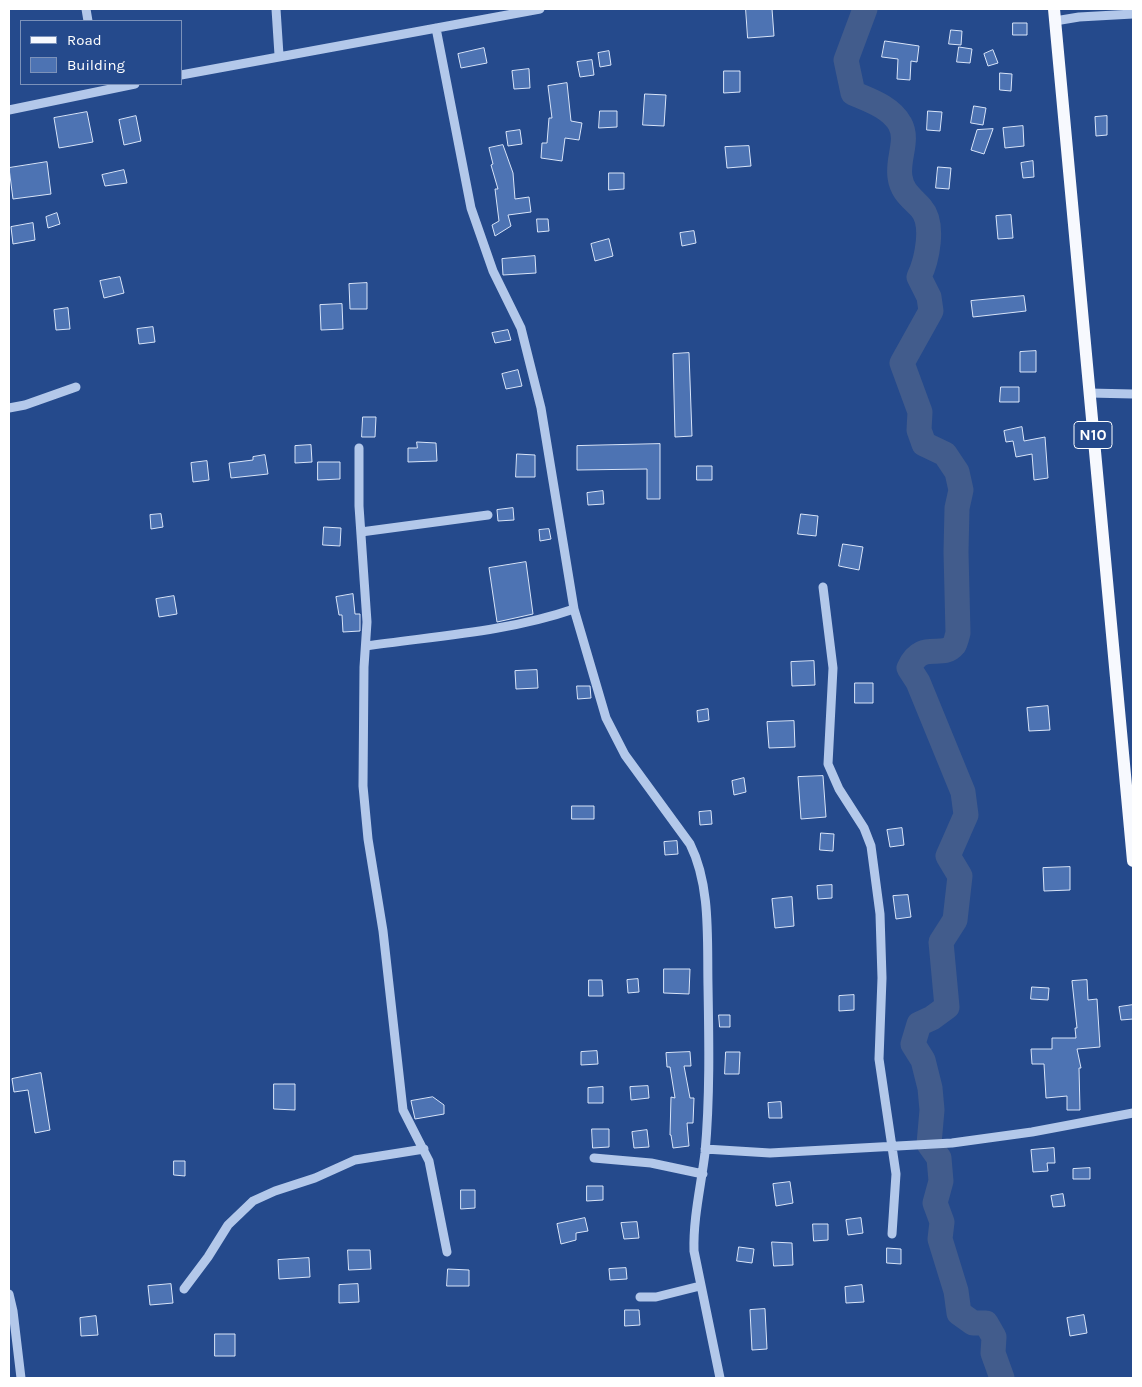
<!DOCTYPE html>
<style>
body{margin:0}
#map{position:relative;width:1142px;height:1387px;overflow:hidden;background:#254a8c;font-family:Karla,sans-serif}
canvas{display:block}
.frame{position:absolute;inset:0;border:10px solid #fff;pointer-events:none}
.legend{position:absolute;left:20px;top:20px;width:162px;height:65px;box-sizing:border-box;background:#254a8c;border:1px solid #7c92ba;margin:0;padding:6px 9px;list-style:none;font-size:15px;color:#fff}
.legend li{display:flex;align-items:center;gap:10px;height:25px}
.legend b{width:25px;border:1px solid #7c92ba}
</style>
<div id="map">
<canvas width="1142" height="1387"></canvas>
<div class="frame"></div>
<ul class="legend">
<li><b style="height:6px;background:#f7f9fe"></b>Road</li>
<li><b style="height:14px;background:#4d73b3"></b>Building</li>
</ul>
</div>
<script>
const g = document.querySelector('canvas').getContext('2d');
g.lineJoin = 'round';
function trace(path, color, width, dash) { g.strokeStyle = color; g.lineWidth = width; g.lineCap = dash ? 'butt' : 'round'; g.setLineDash(dash || []); g.stroke(path); }
function fill(path, color) { g.fillStyle = color; g.fill(path, 'evenodd'); }
function label(font, color, halo, rows, align = 'center') {
  g.font = font + ' Karla,sans-serif'; g.lineWidth = 4; g.setLineDash([]); g.textBaseline = 'middle'; g.strokeStyle = halo; g.fillStyle = color; for (const [text, x, y, turn = 0] of rows) {
    g.save(); g.translate(x, y); g.rotate((+turn || 0) * Math.PI / 180); g.textAlign = isNaN(turn) ? turn : align; if (halo) g.strokeText(text, 0, 0); g.fillText(text, 0, 0); g.restore();
  }
}
trace(new Path2D(`
 M865,9L846,60L853,93C869,100 891,107 900,124C909,140 897,159 900,177C902,192 912,198 921,208C935,224 927,260 919,277L929,297L931,311L902,363L920,412L919,430L924,444L945,454L957,472L961,490L957,508L956,552L958,633C957,636 956,642 954,645C942,660 922,639 909,668L918,682L963,792L966,815L948,856L960,876L955,920L941,942L947,1007L932,1018L919,1024L913,1044L923,1060L930,1088L932,1110L929,1144L939,1158L941,1181L935,1203L942,1222L940,1239L956,1291L959,1313L973,1323H986L994,1337L993,1353L1002,1378`), '#425c8c', 25);
const building = new Path2D(`
 M746,9H772L774,36L748,38Z
 M1013,23H1027V35H1013Z
 M951,30L962,31L961,45L949,44Z
 M885,41L919,46L917,62L911,61L910,80L897,79L898,59L882,57Z
 M959,47L972,49L970,63L957,62Z
 M484,48L487,63L461,68L458,54Z
 M993,50L998,63L988,66L984,54Z
 M609,51L611,65L600,67L598,53Z
 M592,60L594,75L580,77L577,62Z
 M529,69L530,88L514,89L512,71Z
 M724,71H740V92L724,93Z
 M1000,73L1012,74L1011,91L1000,90Z
 M567,83L571,121L582,123L579,140L565,138L562,161L541,158L542,143H547L549,118H552L548,86Z
 M645,94L666,95L664,126L643,125Z
 M974,106L986,108L983,125L971,123Z
 M600,111H617V127L599,128Z
 M928,111L942,112L940,131L927,130Z
 M87,112L93,142L59,148L54,118Z
 M136,116L141,141L124,145L119,120Z
 M1107,116V135L1096,136L1095,117Z
 M1023,126L1024,146L1005,148L1003,128Z
 M993,129L984,154L971,150L977,130Z
 M520,130L522,144L508,146L506,132Z
 M503,145L513,173L515,199L529,197L531,212L508,215L511,226L495,236L492,225L499,221L495,189H498L491,165L493,164L489,148Z
 M749,146L751,166L727,168L725,147Z
 M1033,161L1034,177L1023,178L1021,163Z
 M47,162L51,194L13,199L9,168Z
 M938,167L951,168L949,189L936,188Z
 M124,170L127,183L105,186L102,175Z
 M609,173H624V189L609,190Z
 M57,213L60,224L48,228L46,217Z
 M1011,215L1013,238L998,239L996,216Z
 M537,219H548L549,231L538,232Z
 M33,223L35,240L13,244L11,227Z
 M694,231L696,243L682,246L680,233Z
 M609,239L613,256L595,261L591,244Z
 M535,256L536,273L503,275L502,259Z
 M120,277L124,293L104,298L100,281Z
 M367,283V309H350L349,284Z
 M1024,296L1026,311L973,317L971,301Z
 M342,304L343,329L321,330L320,305Z
 M68,308L70,329L56,330L54,310Z
 M153,327L155,342L139,344L137,329Z
 M508,330L511,340L495,343L492,333Z
 M1036,351V372H1020V352Z
 M689,353L692,436L675,437L673,354Z
 M518,370L522,386L506,389L502,374Z
 M1001,387H1019V402H1000Z
 M363,417H376L375,437H362Z
 M1022,427L1024,441L1045,437L1048,478L1034,480L1032,454L1016,457L1013,441L1006,442L1004,431Z
 M417,442L436,443L437,461L408,462V448H417Z
 M660,444V499H647V469L577,470V446Z
 M311,445L312,462L295,463V446Z
 M517,454L535,455V477H516Z
 M265,455L268,474L231,478L229,463L253,460V457Z
 M207,461L209,480L193,482L191,463Z
 M318,462H340V479L318,480Z
 M697,466H712V480H697Z
 M603,491L604,504L588,505L587,493Z
 M513,508L514,520L498,521L497,510Z
 M161,514L163,527L151,529L150,515Z
 M801,514L818,516L816,536L798,534Z
 M324,527L341,528L340,546L323,545Z
 M549,529L551,539L540,541L539,530Z
 M843,544L863,547L859,570L839,566Z
 M526,562L533,614L497,622L489,568Z
 M353,594L355,614H360V631L343,632L342,615H339L336,597Z
 M174,596L177,614L159,617L156,599Z
 M814,661L815,685L792,686L791,662Z
 M537,670L538,688L516,689L515,671Z
 M855,683H873V703H855Z
 M577,686H590L591,698L578,699Z
 M1048,706L1050,730L1029,731L1027,708Z
 M708,709L709,720L698,722L697,711Z
 M794,721L795,747L769,748L767,722Z
 M823,776L826,817L801,819L798,777Z
 M744,778L746,792L734,795L732,781Z
 M572,806H594V819H572Z
 M711,811L712,824L700,825L699,812Z
 M902,828L904,845L890,847L887,830Z
 M821,833L834,834L833,851L820,850Z
 M677,841L678,854L665,855L664,842Z
 M1070,867V890L1044,891L1043,868Z
 M832,885V898L818,899L817,886Z
 M908,895L911,917L896,919L893,896Z
 M792,897L794,926L775,928L772,899Z
 M664,969H690L689,994L664,993Z
 M638,979L639,992L628,993L627,980Z
 M589,980H602L603,996H589Z
 M1087,980L1088,1000L1097,999L1100,1047L1077,1049L1081,1068H1079L1080,1110H1067V1096L1046,1098L1044,1064H1032L1031,1049H1052V1038H1076L1075,1028H1077L1072,981Z
 M1032,987L1049,988L1048,1000L1031,999Z
 M854,995V1010L839,1011V996Z
 M1133,1005V1019L1121,1020L1119,1007Z
 M719,1015H730V1027H720Z
 M597,1051L598,1064L581,1065V1052Z
 M690,1052L691,1066H684L690,1098H694L693,1123H687L689,1146L673,1148L671,1135H670L671,1097L675,1098L670,1067H667L666,1053Z
 M726,1052H740L739,1074H725Z
 M41,1073L50,1130L35,1133L28,1090L14,1092L12,1079Z
 M274,1084H295V1110L274,1109Z
 M648,1086L649,1098L631,1100L630,1087Z
 M603,1087V1103H588V1088Z
 M433,1097L444,1105V1114L415,1119L411,1101Z
 M781,1102L782,1118H769L768,1103Z
 M592,1129H609V1147L593,1148Z
 M647,1130L649,1147L634,1148L632,1132Z
 M1054,1148L1055,1163H1047L1048,1171L1033,1172L1031,1150Z
 M174,1161H185V1176L174,1175Z
 M1090,1168V1179H1073V1169Z
 M790,1182L793,1203L776,1206L773,1184Z
 M587,1186H603V1200L587,1201Z
 M461,1190H475V1208L461,1209Z
 M1063,1194L1065,1206L1053,1207L1051,1196Z
 M585,1218L588,1231L576,1233V1240L561,1244L557,1224Z
 M861,1218L863,1233L848,1235L846,1220Z
 M637,1222L639,1238L624,1239L621,1223Z
 M813,1224H828V1240L814,1241Z
 M772,1242L792,1243L793,1265L774,1266Z
 M739,1247L754,1249L752,1263L737,1261Z
 M887,1248L901,1249V1264L887,1263Z
 M348,1250H370L371,1269L349,1270Z
 M309,1258L310,1277L279,1279L278,1260Z
 M626,1268L627,1279L610,1280L609,1269Z
 M448,1269L469,1270V1286H447Z
 M171,1284L173,1303L150,1305L148,1286Z
 M358,1284L359,1302L339,1303V1285Z
 M862,1285L864,1302L846,1303L845,1287Z
 M765,1309L767,1349L752,1350L750,1310Z
 M625,1310H639L640,1325L625,1326Z
 M1084,1315L1087,1333L1070,1336L1067,1318Z
 M96,1316L98,1335L81,1336L80,1318Z
 M215,1334H235V1356H215Z`);
fill(building, '#4d73b3');
trace(building, '#d8e4f8', 1);
trace(new Path2D(`
 M86,9L88,21
 M276,9L279,55
 M1055,21L1079,17L1133,14
 M436,28L471,208L493,271L521,328L541,408L574,609L606,718L625,755L690,844C711,886 707,939 708,986C709,1041 710,1098 705,1153C701,1186 693,1218 694,1251L720,1378
 M181,75L540,9
 M9,110L135,84
 M1089,393L1133,394
 M9,408L25,405L76,387
 M359,448V506L367,622L364,667L363,786L368,839L383,931L403,1110L429,1161L447,1252
 M361,532L488,515
 M823,587L833,668L828,764L839,789L864,828L871,846L880,914L882,978L879,1059L896,1174L892,1234
 M366,646C435,636 507,632 574,609
 M705,1149L770,1153L952,1143L1032,1132L1133,1113
 M594,1158L651,1163L703,1174
 M184,1289L208,1257L228,1225L253,1201L275,1191L315,1178L355,1160L424,1149
 M9,1294L13,1311L21,1378
 M640,1297H656L700,1286`), '#b3c8ea', 9);
trace(new Path2D(`
 M1054,9L1133,861`), '#f7f9fe', 12);
for (const [x, y, w] of [
 [1093,435,38]
]) { const box = new Path2D(); box.roundRect(x - w / 2, y - 13.5, w, 27, 4); g.fillStyle = '#254a8c'; g.fill(box); trace(box, '#fff', 1); }
label('bold 16px', '#fff', null, [
 ["N10",1093,435]
]);
</script>
